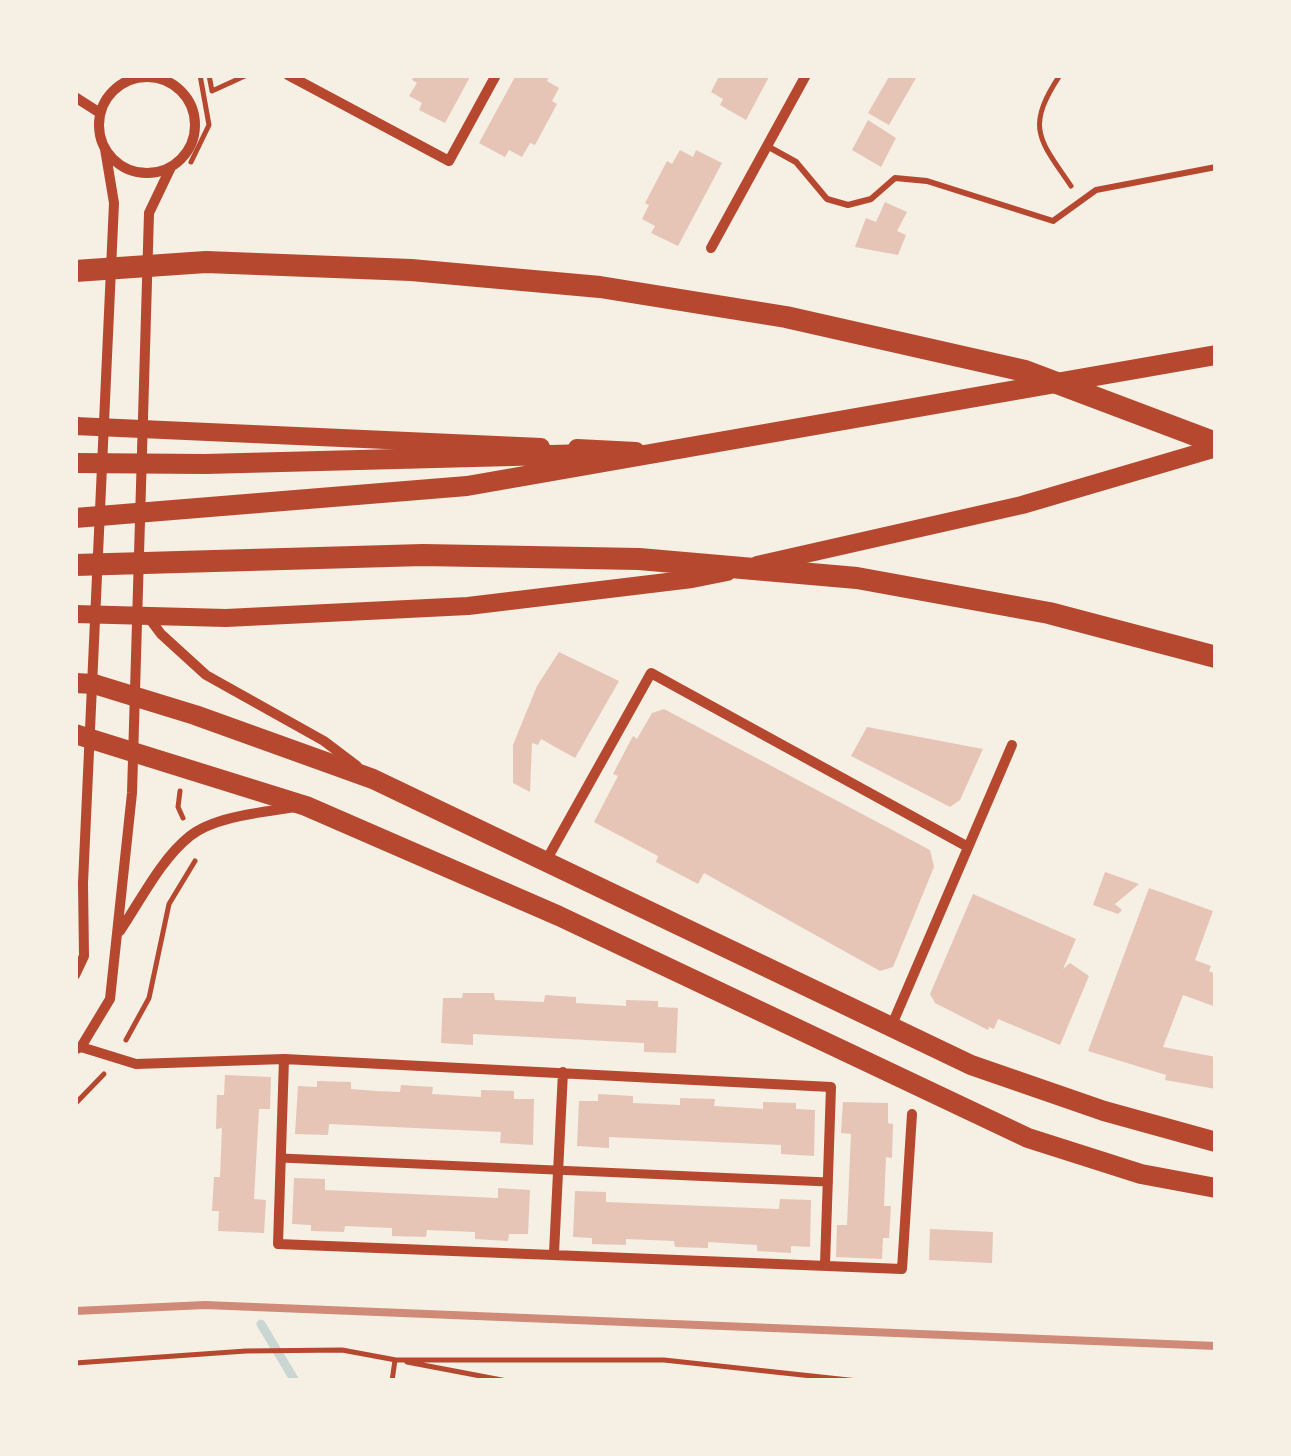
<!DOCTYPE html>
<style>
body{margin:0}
#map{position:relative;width:1291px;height:1456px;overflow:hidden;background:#f6efe4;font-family:Barlow,sans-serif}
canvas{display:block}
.frame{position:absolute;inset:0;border:78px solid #f6efe4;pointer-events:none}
</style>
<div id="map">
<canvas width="1291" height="1456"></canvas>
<div class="frame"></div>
</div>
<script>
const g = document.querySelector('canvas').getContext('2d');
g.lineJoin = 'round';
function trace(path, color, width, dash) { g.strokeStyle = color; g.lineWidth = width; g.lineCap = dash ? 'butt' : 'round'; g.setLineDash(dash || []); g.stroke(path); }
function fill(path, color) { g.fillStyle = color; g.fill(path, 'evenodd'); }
trace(new Path2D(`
 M261,1324L295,1381`), '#c9d6d2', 9);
fill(new Path2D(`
 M414,75H471L445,123L419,110L422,103L409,96L417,83L412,80Z
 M516,75H550L547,81L559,88L552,101L557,104L535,145L530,143L522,157L509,150L505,157L479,143Z
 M712,75H770L746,120L720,105L723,99L711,92L718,78Z
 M890,75L916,78L889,125L868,113Z
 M868,120L896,138L881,167L852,150Z
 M680,150L693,157L696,150L722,163L678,246L651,233L655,226L642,219L649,205L645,203L667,161L672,164Z
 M885,202L907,212L897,231L906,235L898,255L855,247L866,218L876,222Z
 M559,652L619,681L575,758L541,739L538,745L532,743L530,792L513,783V745L537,686Z
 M664,709L930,850L934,867L893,967L880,971L704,873L698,884L656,862L658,856L594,822L618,776L613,774L633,736L637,739L652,713Z
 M867,727L983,749L960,800L950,807L851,756Z
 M1105,872L1139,884L1115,904L1122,910L1118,914L1093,905Z
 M1149,888L1213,911L1195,960L1211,966L1209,971L1216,974V1007L1183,995L1163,1047L1216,1057V1089L1165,1080L1166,1075L1088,1051Z
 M973,894L1076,939L1063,969L1070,963L1089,976L1060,1045L998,1019L994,1029L989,1027L988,1030L935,1003L930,994Z
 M463,993H494L495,1000L544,1002L545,995L576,997V1003L626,1006V1000L658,1001V1007L678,1008L676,1053L644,1052V1043L473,1034V1045L441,1043L443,998H462Z
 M225,1075L271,1077L270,1109H259L254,1199L266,1200L264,1233L218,1231L219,1211H212L214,1177H220L222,1128L216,1129L217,1095H224Z
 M317,1081L351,1082V1089L376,1091L400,1092L401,1085L433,1087L432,1094L481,1097V1090L514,1091V1099H534L533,1145L500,1143L501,1132L329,1124L328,1135L295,1134L298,1086L317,1087Z
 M598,1094L633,1096V1103L680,1105V1098L715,1099L714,1106L763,1109V1102L796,1103V1109L815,1110L814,1156L781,1154V1145L609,1137V1148L577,1146L579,1101H598Z
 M843,1102L888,1103V1123L893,1124L892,1158L886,1157L884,1206H891L889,1238H883L882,1259L836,1257L837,1225H847L851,1134L841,1133Z
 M294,1178L325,1179V1190L498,1198V1188L530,1190L528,1234H509L508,1241L475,1239V1232L427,1230L426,1237L392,1236V1228L345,1226L344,1232L311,1231V1225L292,1224Z
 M575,1191L606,1192V1202L779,1209L780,1199L811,1200L810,1247L791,1246V1253L757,1251V1245L708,1242V1248L675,1247L674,1241L626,1239V1245L592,1244V1238L573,1237Z
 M930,1229L993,1232L992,1263L929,1260Z`), '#e6c5b7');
trace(new Path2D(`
 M209,75L212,91L247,75
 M1060,75C1025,128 1039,139 1071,186
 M191,162L209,125L200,75
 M180,791L178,807L183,818
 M126,1040L149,998L169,904L195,861
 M75,1104L104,1074
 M407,1362L507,1381
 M75,1363L246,1351L342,1350L396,1360
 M392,1381L395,1360H664L858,1381`), '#b5482f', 5);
trace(new Path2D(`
 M767,146L796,162L827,199L848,205L871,199L895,178L927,181L1053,221L1096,190L1216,167`), '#b5482f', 6);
trace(new Path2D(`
 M281,1158L828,1182`), '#b5482f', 9);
trace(new Path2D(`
 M288,75L449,161L496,75
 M99 125a48 48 0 1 1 96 0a48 48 0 1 1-96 0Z
 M75,97L100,113
 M711,248L806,75
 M146,614L161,634L206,675L324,741L357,766
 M547,859L651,673L968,847
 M120,931C141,900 161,859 190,836C215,816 265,812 295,807
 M75,975L84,956L83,883L114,203L105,149
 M891,1027L1012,745
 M81,1047L136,1064L284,1059L831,1087L825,1264
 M76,1049L81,1047L110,999L132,793L149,213L171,167
 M284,1059L278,1244L902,1269L912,1114
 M554,1253L563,1072`), '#b5482f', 10);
trace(new Path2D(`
 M75,426L541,447
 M577,448L636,451
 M757,565L1022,505L1216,448
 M75,614L226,618L468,606L692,579L727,572`), '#b5482f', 18);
trace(new Path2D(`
 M75,683L94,684L195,715L373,779L971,1065L1104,1111L1216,1142
 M75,734L306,806L559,916L1028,1138L1141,1174L1216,1188`), '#b5482f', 20);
trace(new Path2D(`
 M75,463L205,464L589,454
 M75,518L467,486L1216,355`), '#b5482f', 20);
trace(new Path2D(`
 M75,271L206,262L411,270L600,287L786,317L1025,371L1216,443
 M75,565L423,555L639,559L857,578L1049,613L1216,657`), '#b5482f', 22);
trace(new Path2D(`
 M75,1311L205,1305L1216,1346`), '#cf8b77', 8);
</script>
